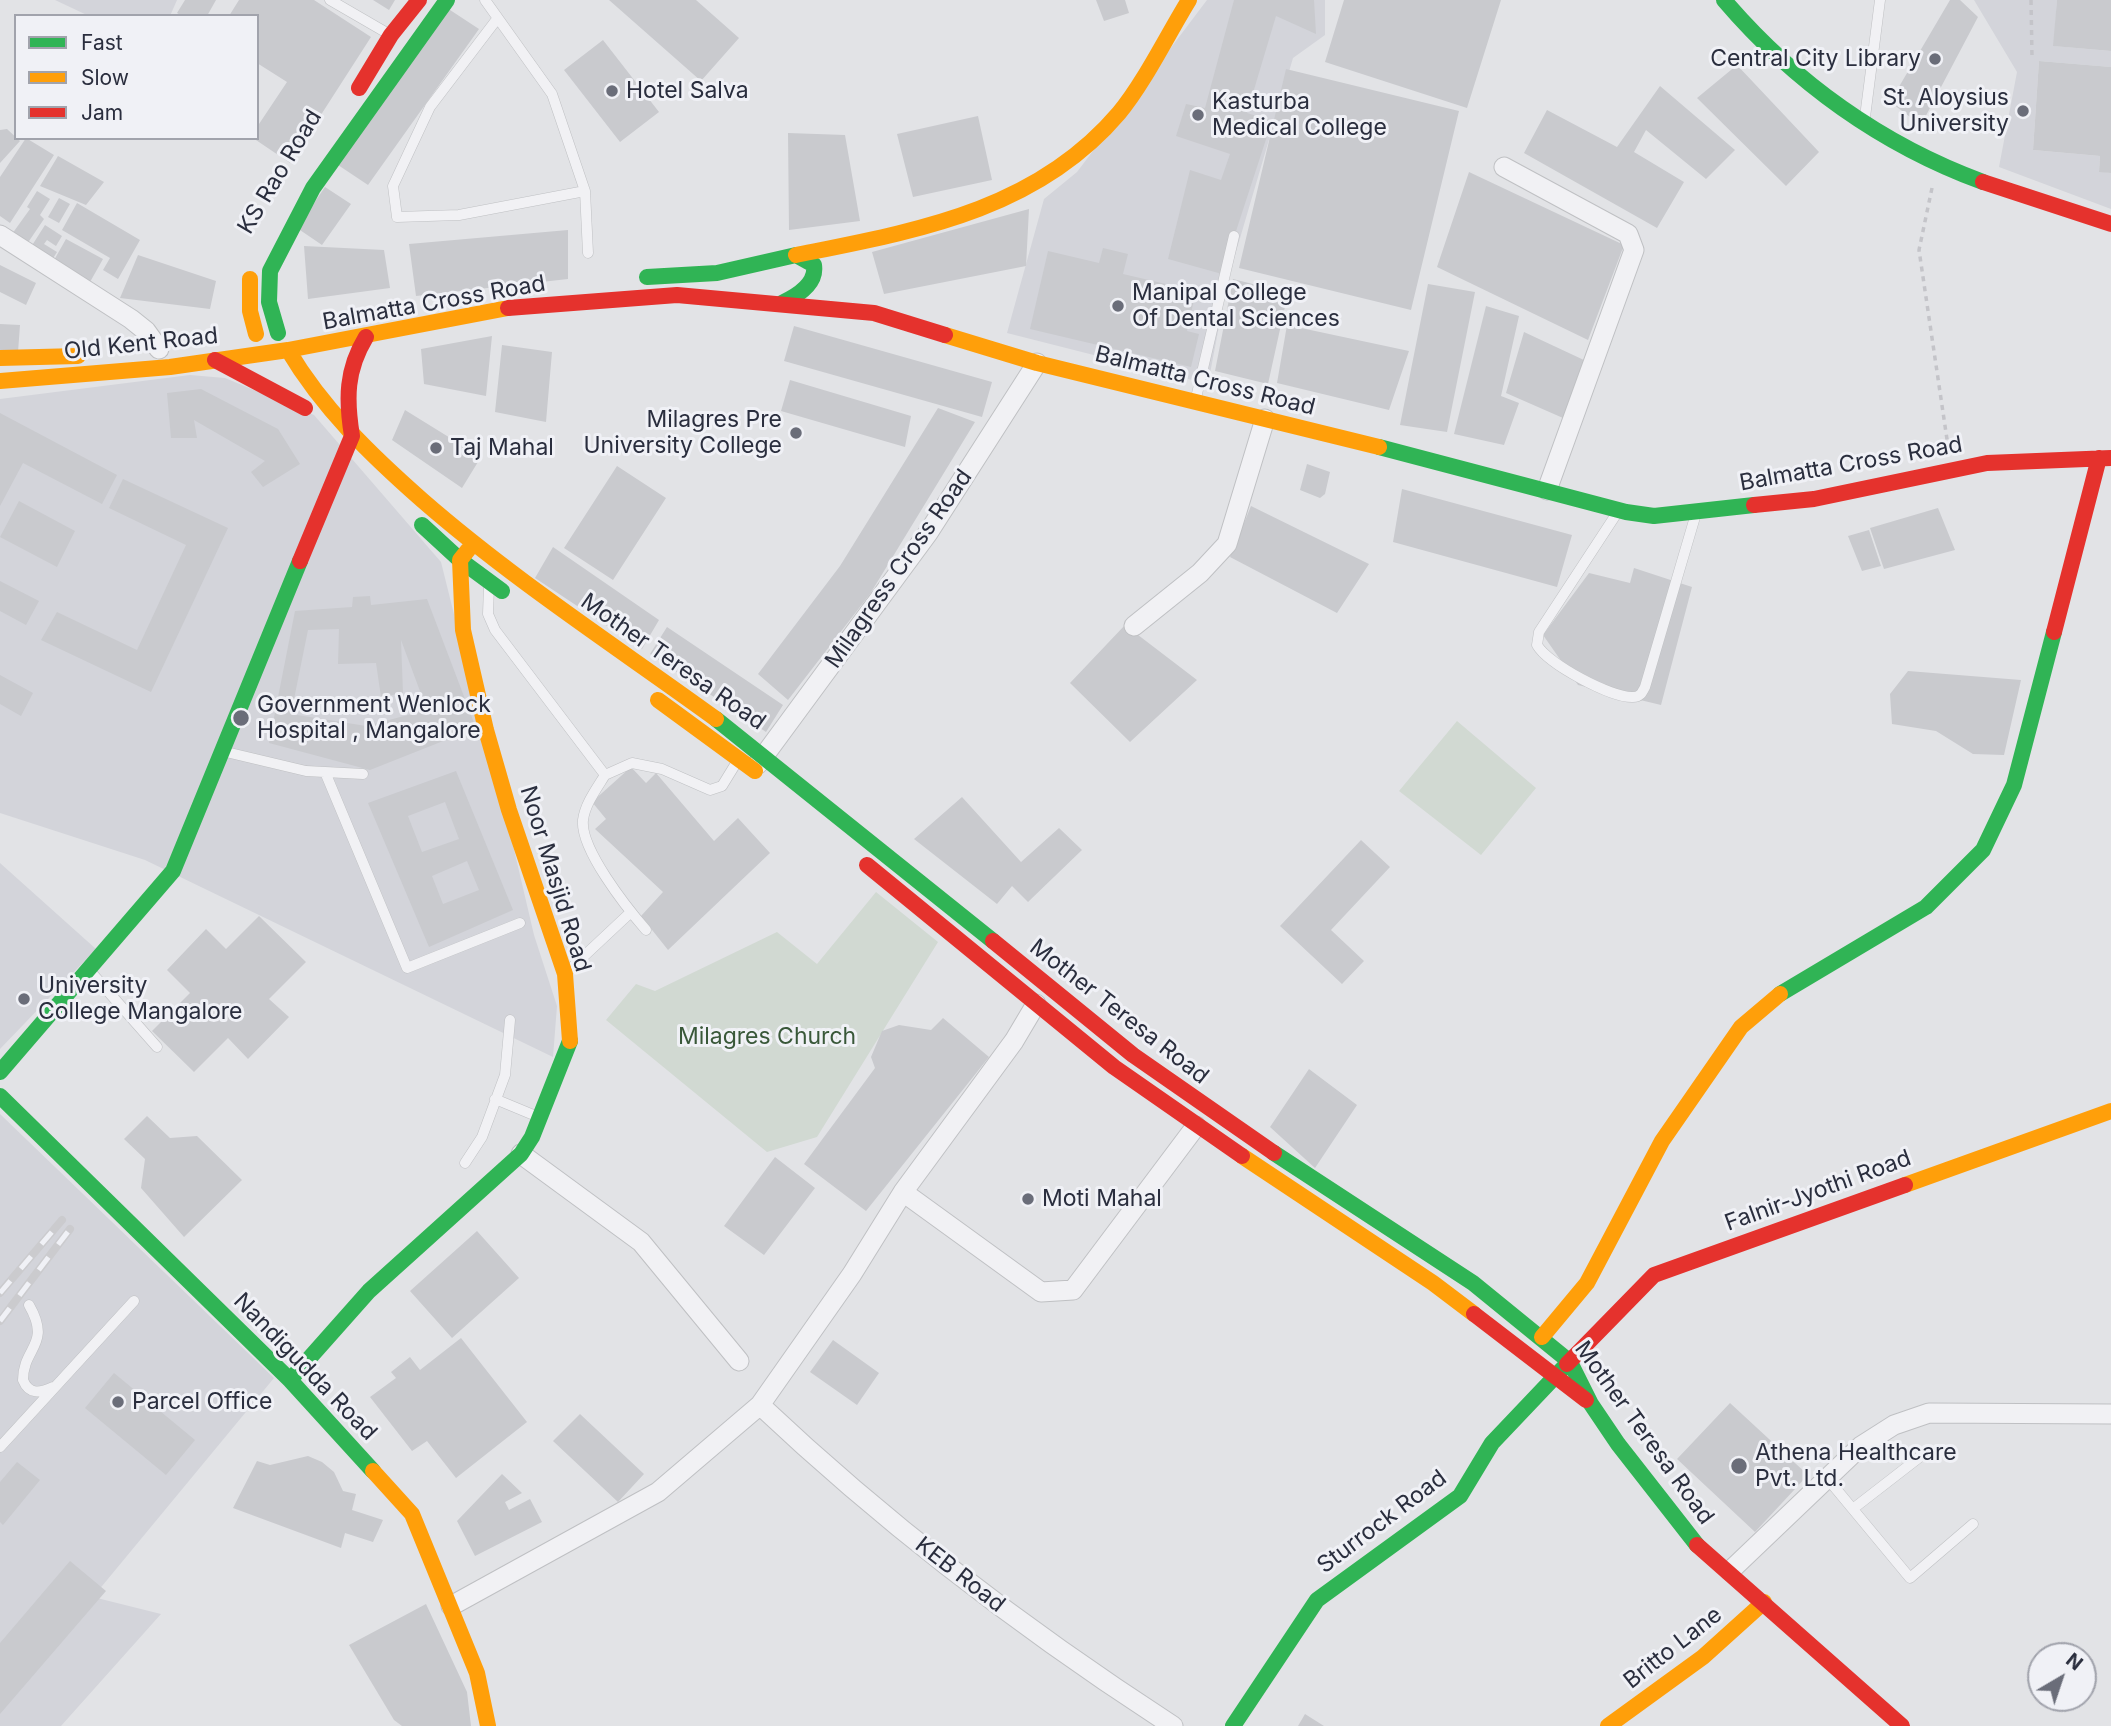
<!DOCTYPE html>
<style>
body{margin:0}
#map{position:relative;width:2111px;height:1726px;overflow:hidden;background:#e2e3e6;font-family:Inter,sans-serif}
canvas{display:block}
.legend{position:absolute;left:14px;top:14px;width:245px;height:126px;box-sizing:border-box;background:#f0f1f6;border:2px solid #a1a3ac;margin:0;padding:9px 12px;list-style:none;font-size:21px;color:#2a2e3e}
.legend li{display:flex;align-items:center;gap:14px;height:35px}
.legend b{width:35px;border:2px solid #a1a3ac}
.north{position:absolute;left:2027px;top:1642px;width:70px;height:70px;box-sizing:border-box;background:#f0f1f6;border:2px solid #a1a3ac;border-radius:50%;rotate:39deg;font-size:19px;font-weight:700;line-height:28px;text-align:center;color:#2a2e3e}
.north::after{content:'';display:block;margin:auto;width:24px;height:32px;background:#6a6d79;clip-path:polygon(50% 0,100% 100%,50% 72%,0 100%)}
</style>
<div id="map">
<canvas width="2111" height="1726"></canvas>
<ul class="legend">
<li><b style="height:9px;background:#30b455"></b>Fast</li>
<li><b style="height:9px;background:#ff9f0a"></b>Slow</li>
<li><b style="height:9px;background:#e5322d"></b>Jam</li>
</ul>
<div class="north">N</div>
</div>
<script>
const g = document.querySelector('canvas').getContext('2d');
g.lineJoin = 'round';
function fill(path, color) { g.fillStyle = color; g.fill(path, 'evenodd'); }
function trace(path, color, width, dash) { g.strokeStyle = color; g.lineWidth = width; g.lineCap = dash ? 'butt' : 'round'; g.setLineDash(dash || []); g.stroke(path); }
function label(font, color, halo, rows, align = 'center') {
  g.font = font + ' Inter,sans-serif'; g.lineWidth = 6; g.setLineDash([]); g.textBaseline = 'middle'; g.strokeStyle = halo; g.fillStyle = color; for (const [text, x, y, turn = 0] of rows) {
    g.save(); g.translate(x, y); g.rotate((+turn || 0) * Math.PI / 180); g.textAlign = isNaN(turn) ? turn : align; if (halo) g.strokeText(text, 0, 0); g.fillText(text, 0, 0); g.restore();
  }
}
fill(new Path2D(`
 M55,0H177L170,16H89Z
 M1207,0H1325V35L1293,58L1228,279L1208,384L1007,333L1044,199L1077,172Z
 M1974,0H2057L2054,46L2111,51V67L2039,61L2033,150L2100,156L2099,171L2111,173V209L1999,167L2017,72Z
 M190,375L225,378L314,415L441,562L477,707L486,730L534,935L557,1006L553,1057L145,860L0,813V399Z
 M0,863L96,949L0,1049Z
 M0,1114L274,1378L93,1597L161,1614L61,1726H0Z`), '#d3d4da');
fill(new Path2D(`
 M1457,721L1536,788L1481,855L1399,791Z
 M876,892L938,942L817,1137L767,1152L606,1020L636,984L655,991L777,932L817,964Z`), '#d1d9d2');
fill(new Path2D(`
 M185,0H216L207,16H182L177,13Z
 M239,0H314L371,37L290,163L253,138H257V127L287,82L257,63V16H229Z
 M373,0H395L389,10Z
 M609,0H696L739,38L701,81Z
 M1096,0H1125L1129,13L1104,21Z
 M1234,0H1314L1316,34L1276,16L1247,113L1272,121L1222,274L1168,259L1190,170L1221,180L1230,154L1176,136L1186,104L1205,108Z
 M1344,0H1501L1467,108L1325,62Z
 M1950,0H1960L1978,17L1921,125L1890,102Z
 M2057,0H2111V51L2053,46Z
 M447,8L479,29L368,185L335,163Z
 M603,40L659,112L620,142L564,70Z
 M2039,61L2111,67V173L2099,172L2100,156L2033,150Z
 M1737,65L1819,152L1786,186L1697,98Z
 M1286,69L1459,111L1411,310L1239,268Z
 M1660,86L1735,150L1706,179L1646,130L1634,152L1684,182L1657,228L1524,153L1547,110L1617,147Z
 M978,116L992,180L913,197L897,134Z
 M7,129L20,141L0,163V130Z
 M788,133L845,135L860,221L789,230Z
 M26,138L54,155L10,223L0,216V177Z
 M58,156L104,182L86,205L40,186Z
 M1469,172L1624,245L1588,340L1437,267Z
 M325,187L351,204L322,245L297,228Z
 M37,191L50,199L40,215L44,219L27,244L12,234L30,209L27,207Z
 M59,198L70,204L59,223L48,217Z
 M77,203L140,240L118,279L103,270L110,258L62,230Z
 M1029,209L1026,266L884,294L872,252Z
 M45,225L62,236L56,246L47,240L44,244L57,252L52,260L31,247Z
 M568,230V279L416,296L409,244Z
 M66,239L103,259L90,282L53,262Z
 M304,246L384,250L390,288L308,299Z
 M1103,248L1128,254L1123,274L1196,291L1187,331L1199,334L1191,367L1030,329L1048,251L1099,263Z
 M138,255L216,281L210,309L120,298Z
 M0,265L36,283L26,305L0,292Z
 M1233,279L1288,293L1268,384L1215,371Z
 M1428,284L1475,292L1447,432L1400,425Z
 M1486,306L1519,316L1501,396L1519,403L1504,445L1454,434Z
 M0,324L20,325L18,352L0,350Z
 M1287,325L1409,351L1389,410L1277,383Z
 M794,326L992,382L982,417L784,361Z
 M1524,332L1586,361L1563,418L1506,393Z
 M492,336L486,396L424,384L421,349Z
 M502,345L552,352L546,422L495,412Z
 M790,380L911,416L905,447L781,411Z
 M201,389L278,429L300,464L263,487L251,472L265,461L194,420L197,438H171L167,393Z
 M938,408L975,422L870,594L788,700L758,674L840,566Z
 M405,410L481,457L462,488L392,440Z
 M0,413L117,475L102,504L23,463L0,506Z
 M1307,464L1330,472L1325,494L1320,498L1300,490Z
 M617,466L666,498L613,580L564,548Z
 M123,479L228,528L151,692L41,640L57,612L137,650L186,545L109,508Z
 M1402,489L1572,535L1557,587L1393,542Z
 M19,501L75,531L57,567L0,537Z
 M1251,506L1369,564L1337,613L1230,557Z
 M1938,508L1955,550L1884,569L1870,528Z
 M1869,530L1881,566L1862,571L1848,536Z
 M553,547L659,620L642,649L535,578Z
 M1634,568L1692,587L1661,705L1578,685L1543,635L1589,573L1630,583Z
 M0,581L39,601L26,625L0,611Z
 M370,596L371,605L427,599L476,728L370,770L269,743L295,611L352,607L353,597ZM339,629L338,664L376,663L381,697L403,693L401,640L427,710L366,726L291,714L308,630Z
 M1125,625L1197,680L1130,742L1070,683Z
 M667,627L783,705L766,732L650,654Z
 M1908,671L2021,680L2004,755L1973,754L1936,731L1892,724L1890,694Z
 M0,675L33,693L21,716L0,704Z
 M631,767L646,783L656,773L714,841L738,818L770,853L668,950L641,916L663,892L595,829L606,819L592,802Z
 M456,771L513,910L429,947L368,803ZM445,802L459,839L422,852L408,816ZM467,861L479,890L443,904L432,876Z
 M962,797L1021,862L1059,828L1082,850L1028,902L1012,886L997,904L914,839Z
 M1361,840L1390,867L1331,930L1364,961L1342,984L1280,926Z
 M259,916L306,962L269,999L289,1017L248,1059L228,1038L194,1072L152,1031L190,993L167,970L206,929L226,949Z
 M943,1018L989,1057L866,1211L804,1164L875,1068L871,1057L882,1031L899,1025L931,1030Z
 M1309,1069L1357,1105L1315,1168L1270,1127Z
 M147,1116L170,1138L197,1136L242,1180L184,1237L141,1188L145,1159L124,1139Z
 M775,1157L815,1188L764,1255L724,1226Z
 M477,1231L519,1278L452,1338L410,1291Z
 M461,1338L527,1422L456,1478L427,1441L412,1451L370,1397L396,1378L391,1372L410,1357L420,1370Z
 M833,1340L879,1373L857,1405L810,1372Z
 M114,1373L195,1440L166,1475L85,1408Z
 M1730,1403L1808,1475L1755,1532L1677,1459Z
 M580,1414L644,1474L618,1502L553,1441Z
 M308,1456L322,1462L334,1472L343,1491L356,1494L352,1510L383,1520L373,1542L345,1533L341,1548L233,1508L257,1461L270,1465Z
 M17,1462L40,1480L3,1525L0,1522V1482Z
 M502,1474L522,1493L505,1502L509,1510L530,1499L542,1522L475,1556L457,1521Z
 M70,1561L106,1591L0,1714V1643Z
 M426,1604L467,1692L471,1726H402L394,1720L349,1645Z
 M1305,1714L1324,1726H1298Z`), '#c9cace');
const lane = new Path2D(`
 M330,0L387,33
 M485,0L552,94L585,191L459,215L397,217L393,186L430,107L497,19
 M1865,117L1880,0
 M585,191L588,253
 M1196,398L1234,236
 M1617,513L1539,632L1537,645C1548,664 1611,698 1633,697C1640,697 1642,693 1645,687L1695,517
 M489,586L488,614L495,630L605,775L632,763L662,769L710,790L722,786L738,760
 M226,752L306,771L363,774
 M325,772L407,968L520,923
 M605,775C597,788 585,804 583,820C580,849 627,908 646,930
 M90,971L157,1047
 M568,971L631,912
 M495,1099L536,1116
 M465,1163L482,1137L505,1075L510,1020
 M29,1305C52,1345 23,1347 23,1380C29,1395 40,1393 53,1387
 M0,1447L134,1301
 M1827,1478L1910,1578L1973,1524
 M1854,1508L1925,1453`);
const street = new Path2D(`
 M1504,167L1628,234L1634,250L1547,490
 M0,235L131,319L146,331L159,349
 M1134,626L1200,573L1227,544L1265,419
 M758,764L928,533L1037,363
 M521,1154L641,1242L739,1361
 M903,1192L1041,1292L1073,1290L1196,1126
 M760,1405C887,1525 1026,1631 1173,1726
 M1730,1571L1861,1446L1894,1425L1929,1413L2111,1414
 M451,1606L658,1492L760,1405L852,1274L903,1192L1014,1041L1036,1004`);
trace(lane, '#bfc0c3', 11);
trace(street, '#bfc0c3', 21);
trace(new Path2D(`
 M2031,0L2032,56
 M1932,188L1919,250L1948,446`), '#c4c4c9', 3.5, [5, 5]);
trace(lane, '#f1f1f4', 10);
trace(street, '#f1f1f4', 19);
trace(new Path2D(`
 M1724,0C1794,82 1882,145 1983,182
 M647,277L717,273L796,255L814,265C817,284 797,296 782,303
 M278,333L269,302L270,271L313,188L447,0
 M1379,447L1626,512L1654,516L1754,505
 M422,525L460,560L502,591
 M716,719L993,941
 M1780,994L1926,907L1983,850L2014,785L2054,632
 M0,1072L173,871L300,561
 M0,1096L290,1380L373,1471
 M1274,1153L1473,1283L1570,1362L1591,1404L1618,1444L1697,1545
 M290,1380L369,1291L521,1154L532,1137L570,1041
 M1233,1726L1317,1600L1460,1496L1492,1443L1567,1364`), '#30b455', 16);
trace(new Path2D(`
 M796,255C915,231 1036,211 1119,113C1144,83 1168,34 1189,0
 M250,279V311L256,334
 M945,335L1037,363L1379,447
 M288,350C323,409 371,455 422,500C515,581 617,647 716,719
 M0,358L78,356
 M0,381L170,367L288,350L508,308
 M468,550L460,560L463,630L486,730L509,810L565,974L570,1041
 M658,700L755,771
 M1242,1156L1433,1283L1474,1314
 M1905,1185L2111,1111
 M1542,1337L1587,1283L1662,1141L1741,1027L1780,994
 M373,1471L412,1514L477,1673L488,1726
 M1608,1726L1703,1657L1764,1602`), '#ff9f0a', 16);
trace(new Path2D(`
 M359,88L391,35L419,0
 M1983,182L2111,224
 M508,308L677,295L874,313L945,335
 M215,360L305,408
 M352,436C346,399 346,370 366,337
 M1754,505L1814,499L1987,463L2111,458
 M300,561L352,436
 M2054,632L2099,458
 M867,865L1114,1067L1242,1156
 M993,941L1133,1055L1274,1153
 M1474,1314L1586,1400
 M1567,1364L1654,1275L1905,1185
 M1697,1545L1902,1726`), '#e5322d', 16);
const rail = new Path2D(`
 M0,1293L62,1220
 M0,1321L70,1229`);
trace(rail, '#cbcbce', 8);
trace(rail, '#f0f1f6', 5, [16]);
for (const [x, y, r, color] of [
 [1935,59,7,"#6a6d79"],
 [612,91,7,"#6a6d79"],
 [2023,111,7,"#6a6d79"],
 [1198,115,7,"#6a6d79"],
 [1118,306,7,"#6a6d79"],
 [796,433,7,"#6a6d79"],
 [436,448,7,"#6a6d79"],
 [241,718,9,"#6a6d79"],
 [24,999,7,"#6a6d79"],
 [1028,1199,7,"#6a6d79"],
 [118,1402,7,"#6a6d79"],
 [1739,1466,9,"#6a6d79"]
]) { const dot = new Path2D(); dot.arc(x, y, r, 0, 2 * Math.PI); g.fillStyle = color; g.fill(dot); trace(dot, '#f0f1f6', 2.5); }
label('23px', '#2a2e3e', '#f0f1f6', [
 ["Central City Library",1921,59,"right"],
 ["Hotel Salva",626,91],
 ["St. Aloysius",2009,98,"right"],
 ["University",2009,124,"right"],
 ["Kasturba",1212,102],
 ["Medical College",1212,128],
 ["Manipal College",1132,293],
 ["Of Dental Sciences",1132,319],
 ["Milagres Pre",782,420,"right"],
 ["University College",782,446,"right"],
 ["Taj Mahal",450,448],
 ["Government Wenlock",257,705],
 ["Hospital , Mangalore",257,731],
 ["University",38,986],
 ["College Mangalore",38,1012],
 ["Moti Mahal",1042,1199],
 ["Parcel Office",132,1402],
 ["Athena Healthcare",1755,1453],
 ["Pvt. Ltd.",1755,1479]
], 'left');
label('23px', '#2a2e3e', '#f0f1f6', [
 ["KS Rao Road",280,172,-59],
 ["Balmatta Cross Road",434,303,-10],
 ["Old Kent Road",141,344,-6],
 ["Balmatta Cross Road",1205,381,14],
 ["Balmatta Cross Road",1851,464,-10],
 ["Milagress Cross Road",899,569,-55],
 ["Mother Teresa Road",673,662,35],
 ["Noor Masjid Road",555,879,73],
 ["Mother Teresa Road",1119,1012,38],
 ["Falnir-Jyothi Road",1818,1191,-20],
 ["Nandigudda Road",305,1367,46],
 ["Mother Teresa Road",1644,1433,54],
 ["Sturrock Road",1382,1522,-37],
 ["KEB Road",960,1575,38],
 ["Britto Lane",1673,1648,-38]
]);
label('23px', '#395839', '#f0f1f6', [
 ["Milagres Church",767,1037]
]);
</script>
